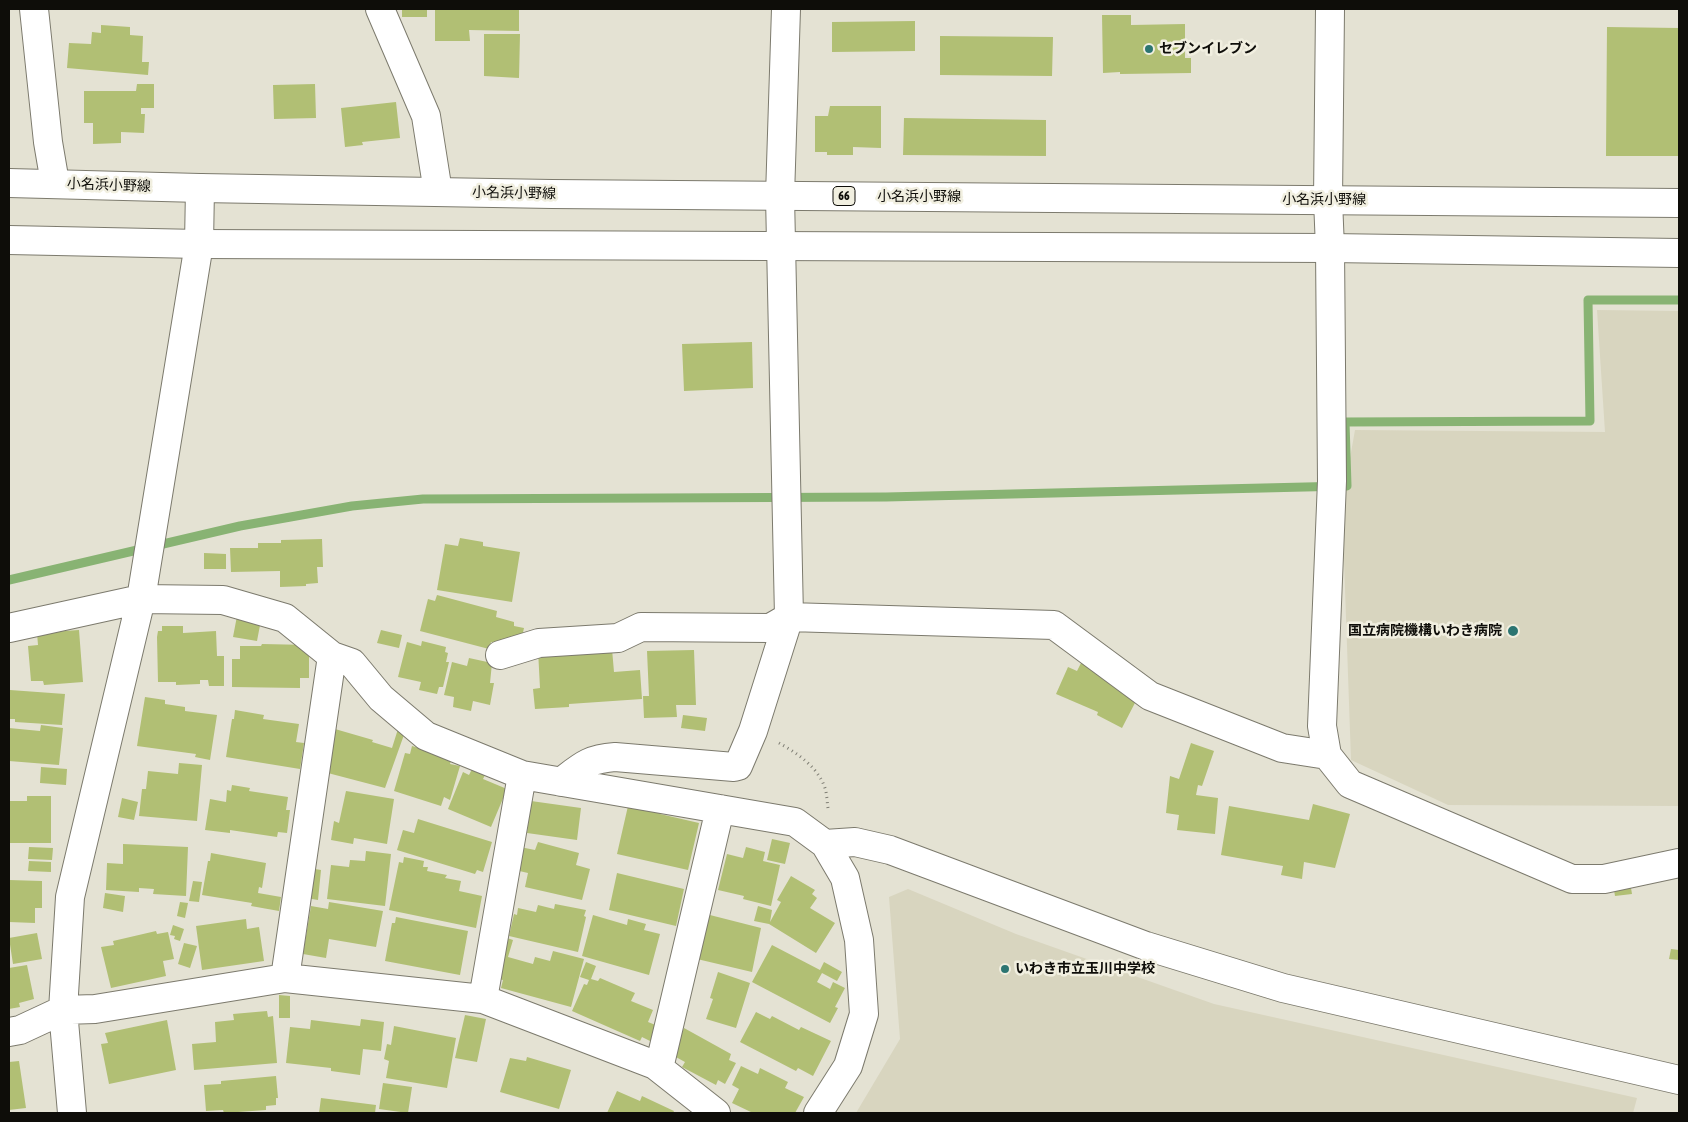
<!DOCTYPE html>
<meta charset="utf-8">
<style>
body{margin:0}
#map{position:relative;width:1688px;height:1122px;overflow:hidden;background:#e4e2d3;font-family:"Asap Condensed",sans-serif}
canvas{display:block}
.frame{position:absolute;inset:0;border:10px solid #0e0d09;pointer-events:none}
</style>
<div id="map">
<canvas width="1688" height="1122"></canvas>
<div class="frame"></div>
</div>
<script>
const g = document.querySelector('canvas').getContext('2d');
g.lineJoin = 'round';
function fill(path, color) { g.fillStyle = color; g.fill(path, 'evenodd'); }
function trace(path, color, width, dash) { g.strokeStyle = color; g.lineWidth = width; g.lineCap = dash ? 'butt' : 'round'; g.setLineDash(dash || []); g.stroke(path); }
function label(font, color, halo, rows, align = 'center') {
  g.font = font + ' "Asap Condensed","Noto Sans JP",sans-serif'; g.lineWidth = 5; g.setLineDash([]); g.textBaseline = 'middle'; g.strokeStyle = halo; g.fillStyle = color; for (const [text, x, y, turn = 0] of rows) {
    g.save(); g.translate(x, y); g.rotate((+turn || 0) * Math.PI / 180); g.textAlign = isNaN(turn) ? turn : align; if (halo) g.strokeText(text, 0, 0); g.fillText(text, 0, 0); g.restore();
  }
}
fill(new Path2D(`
 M1597,310L1679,311V806L1448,805L1351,760L1342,503L1355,430L1605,432Z
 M908,889L1016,934L1214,1004L1637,1098L1633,1113H856L900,1039L889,897Z`), '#d8d5bf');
trace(new Path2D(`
 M9,580L240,526L352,506L423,499L886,497L1347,486L1345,422L1590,421L1588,300H1679`), '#88b373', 9);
fill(new Path2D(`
 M402,9H427V17H402Z
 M435,9H519V31L469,30L470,41H435Z
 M1102,15H1131V25L1185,24V58H1191V73L1120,74V72L1103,73Z
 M915,21V51L832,52V22Z
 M101,25L130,27V35L143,36L142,62H149L148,75L67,68L69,43L91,44L92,32L101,33Z
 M1607,27L1679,28V156H1606Z
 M484,34H520L519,78L484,76Z
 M940,36L1053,37L1052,76L940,75Z
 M137,84H154V108H141V114H145L144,133L121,132V143L93,144V123H84V91H136Z
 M315,84L316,118L274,119L273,85Z
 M396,102L400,138L362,142L363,145L345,147L341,108Z
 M830,106H881V148L853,147V155H827V152H815V116H828Z
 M904,118L1046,120V156L903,155Z
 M752,342L753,388L684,391L682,344Z
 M460,538L483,542V546L520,552L512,602L437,590L445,544L458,546Z
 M322,539L323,567H317L318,583L306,584V586L280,587V571L231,572L230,548H258V543H281V540Z
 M204,553L226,554V569H204Z
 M437,595L497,611L496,617L514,622V626L524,628L521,641L508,646L491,642L489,649L420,631L428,599L435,601Z
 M237,616L261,620L257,641L233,637Z
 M162,626H183V633L216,631L217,656H224V686H209L208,680H200V684L176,685V682H158L157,637L158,631H162Z
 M79,630L83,682L44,685L43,681H31L28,646L38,645L37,633Z
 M381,630L402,635L399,648L377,643Z
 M422,641L446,647L445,652L448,653L446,662H449L443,687H439L437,694L419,690L421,682L398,677L407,642L421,646Z
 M262,644L309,645V678H300V688L232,687V659H240V646H261Z
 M612,649L614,672L640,670L642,699L569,704V707L535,709L533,689L540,688L538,650Z
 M694,650L696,705H676L677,717L644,718L643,696H649L647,651Z
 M1084,657L1137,699L1122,728L1097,715L1098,712L1056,694L1068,667L1077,671Z
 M469,658L492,663L490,683H494L490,705L473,701L471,711L453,707L454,697L444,695L452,662L467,666Z
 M10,690L65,694L62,725L15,722V719H9Z
 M145,697L165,700V704L185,707V711L217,715L210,760L195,757L196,754L137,746Z
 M235,710L264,715L263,719L299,724L296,742L304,743L300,769L226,757L232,719H234Z
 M683,715L707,718L705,731L681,728Z
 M41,725L63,728L59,765L9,761V728L40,731Z
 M335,729L373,740L372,742L392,748L398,729L405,732L385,788L324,772Z
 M1191,743L1214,751L1202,786L1198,785L1196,795L1218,798L1215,834L1177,830L1179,815L1166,813L1170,776L1179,779Z
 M412,746L452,758L450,764L460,766L450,800L444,797L441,806L394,791L405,753L410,754Z
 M179,763L202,765L197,821L139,816L142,789H146L148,771L178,774Z
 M41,767L67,769L66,785L40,783Z
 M472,769L485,775L483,779L507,789L491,827L448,809L463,772L469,775Z
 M232,785L250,788L249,791L288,797L286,810H290L287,833L278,832L277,837L230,830V833L205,830L210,799L226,802L227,790L231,791Z
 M346,791L394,799L387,844L354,838L353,844L331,840L334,821L339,823Z
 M27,796H51V843H9V801H27Z
 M122,798L138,802L134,820L118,817Z
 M531,801L581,808L577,840L527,833Z
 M1313,804L1350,814L1335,868L1304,862L1302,879L1281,875L1283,866L1221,855L1229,806L1309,820Z
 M628,806L661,810L660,814L699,823L688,870L617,854Z
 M418,819L492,842L483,872L477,870L475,874L397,850L403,830L414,833Z
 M772,839L790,843L785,864L767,860Z
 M538,842L579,853L576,865L590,869L582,900L525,887L528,873L515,870L520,847L535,850Z
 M123,844L188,847L186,896L153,894L154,889L139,888V892L106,890L107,863L123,864Z
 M29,847L53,848L52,860L28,859Z
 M746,847L765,852L763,861L780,865L771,906L743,899L744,896L718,890L727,854L743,858Z
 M366,851L391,854L385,906L327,899L331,865L349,867L350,860L365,861Z
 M211,853L266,863L262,888L259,887L258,893L281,897L279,911L251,906L252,903L202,895L208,861H210Z
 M404,857L424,861L423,867H428L427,871L447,875L445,878L461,881L459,891L482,896L476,928L389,910L399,862L403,863Z
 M29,861L51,862V872L28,871Z
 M309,868L321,870L318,900L306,898Z
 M617,873L684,889L676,926L609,910Z
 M791,876L815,890L812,894L817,898L810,908L835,923L816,953L769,924L754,921L758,906L772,910L770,922L781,902L777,900Z
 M9,880L42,881V908H35V923L9,922Z
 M193,881L202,882L199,902L189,901Z
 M1631,888L1632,894L1615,896L1614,890Z
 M105,893L125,896L123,912L103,908Z
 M180,902L188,903L185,918L177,916Z
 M329,902L383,911L376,947L329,939L326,958L303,954L311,906L328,909Z
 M555,904L586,910L584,916L586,917L578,952L509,936L514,914L517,915L518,908L536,912L538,905L554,909Z
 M706,914L761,928L752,972L697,959Z
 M593,915L627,925L628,919L646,924L644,930L660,934L649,975L582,956Z
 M396,917L468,931L460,975L385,961L392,923H395Z
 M246,919L247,929L259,927L264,961L202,970L196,926Z
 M173,925L184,929L180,941L174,939L175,936L170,935Z
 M156,931L157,934L168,932L174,959L163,961L166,976L111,988L101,947L114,945L113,941Z
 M37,933L42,959L13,964L9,938Z
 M501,936L513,940L508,957L533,964L535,957L550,961L553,951L584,959L571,1007L501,988L503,980L494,978Z
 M184,943L197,946L190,968L178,964Z
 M772,945L820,970L824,962L842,972L837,981L822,973L817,982L830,989L833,982L845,988L835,1007L838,1008L830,1023L752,982Z
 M1671,949L1679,950V960L1669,959Z
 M586,962L596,966L591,979L598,981L600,978L635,993L631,1001L653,1010L648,1022L658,1026L652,1042L642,1037L640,1041L572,1011L584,984L587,985L589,980L580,977Z
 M27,965L34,999L19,1003L20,1007L9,1009V968Z
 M718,972L750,983L736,1028L706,1019L713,999L710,998Z
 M279,995L290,996V1018H279Z
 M267,1011L268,1017L273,1016L277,1063L194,1070L192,1044L216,1042L215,1022L234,1020L233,1014Z
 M756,1012L770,1019L772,1016L799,1030L801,1027L831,1041L813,1076L798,1068L796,1071L740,1042Z
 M465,1015L486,1019L477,1062L455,1058Z
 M361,1019L384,1022L381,1051L363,1049L360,1075L331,1071V1068L286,1063L290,1027L310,1029L311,1020L360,1026Z
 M167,1020L176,1070L109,1084L101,1044L108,1043L105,1033Z
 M394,1026L456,1038L447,1088L386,1078L389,1061L384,1059L387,1044L391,1045Z
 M684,1028L731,1054L729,1060L736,1063L725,1084L718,1080L716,1085L682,1067L685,1062L674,1056L679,1046L676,1044Z
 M527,1057L571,1070L559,1109L500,1092L510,1058L526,1061Z
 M19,1061L26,1108L9,1110V1062Z
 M741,1066L758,1074L760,1068L788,1082L785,1088L804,1097L795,1113H753L732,1103L739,1089L732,1085Z
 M276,1076L278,1098H276V1105L266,1106V1110L224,1113L223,1110L206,1111L204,1085L221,1084V1081Z
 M383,1083L412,1087L408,1113L379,1109Z
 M617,1091L640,1101L642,1096L674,1111L673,1113H607Z
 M321,1098L376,1105L375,1113H319Z`), '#b1bf74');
const minor = new Path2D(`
 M34,9L48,142L55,183
 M380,9L426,116L438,192
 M786,9L780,196L789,617L1054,625L1150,696L1282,748L1327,755
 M1330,9L1328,200L1330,248L1332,481L1322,726L1327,755L1350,784L1572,879H1604L1679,863
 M9,628L141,599L223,600L285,618L332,656L352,663L381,698L426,736L522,775L795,822L825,844L845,878L859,940L864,1014L848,1066L818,1113
 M500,655L539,643L618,638L641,627L770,628L789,617
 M561,782C582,766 588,759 615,757L734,767L738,766L753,731L789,617
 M825,844L855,842L890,850L1146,946L1283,988L1679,1080
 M285,978L332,656
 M483,999L522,775
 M9,1032L20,1030L63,1010L95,1009L285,978L483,999L655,1065L716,1113
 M659,1068L720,809
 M72,1113L63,1010L70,897L141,599L199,244L200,188`);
const major = new Path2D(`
 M9,183L200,188L552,194L1679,203
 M9,240L199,244L1330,248L1679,253`);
trace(minor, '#7c7a6d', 30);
trace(major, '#7c7a6d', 30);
trace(new Path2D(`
 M779,743C797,753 818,767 825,788C827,794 827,802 828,808`), '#7e7d73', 3, [1, 4]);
trace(minor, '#fff', 28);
trace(major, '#fff', 28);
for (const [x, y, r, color] of [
 [1149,49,5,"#2c7571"],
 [1513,631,6,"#2c7571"],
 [1005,969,5,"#2c7571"]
]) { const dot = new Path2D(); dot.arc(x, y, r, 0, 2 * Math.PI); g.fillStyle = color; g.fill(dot); trace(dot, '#f1efe0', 2); }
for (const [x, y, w] of [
 [844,196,22]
]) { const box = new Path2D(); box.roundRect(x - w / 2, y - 9.5, w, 19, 4); g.fillStyle = '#f1efe0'; g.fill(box); trace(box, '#0e0d09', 1); }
label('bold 12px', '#0e0d09', null, [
 ["66",844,196]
]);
label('bold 14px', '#0e0d09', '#f1efe0', [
 ["セブンイレブン",1159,49],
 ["国立病院機構いわき病院",1502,631,"right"],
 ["いわき市立玉川中学校",1015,969]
], 'left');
label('14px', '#0e0d09', '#f1efe0', [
 ["小名浜小野線",109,185,2],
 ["小名浜小野線",514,193,1],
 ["小名浜小野線",919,197],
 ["小名浜小野線",1324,200]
]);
</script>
